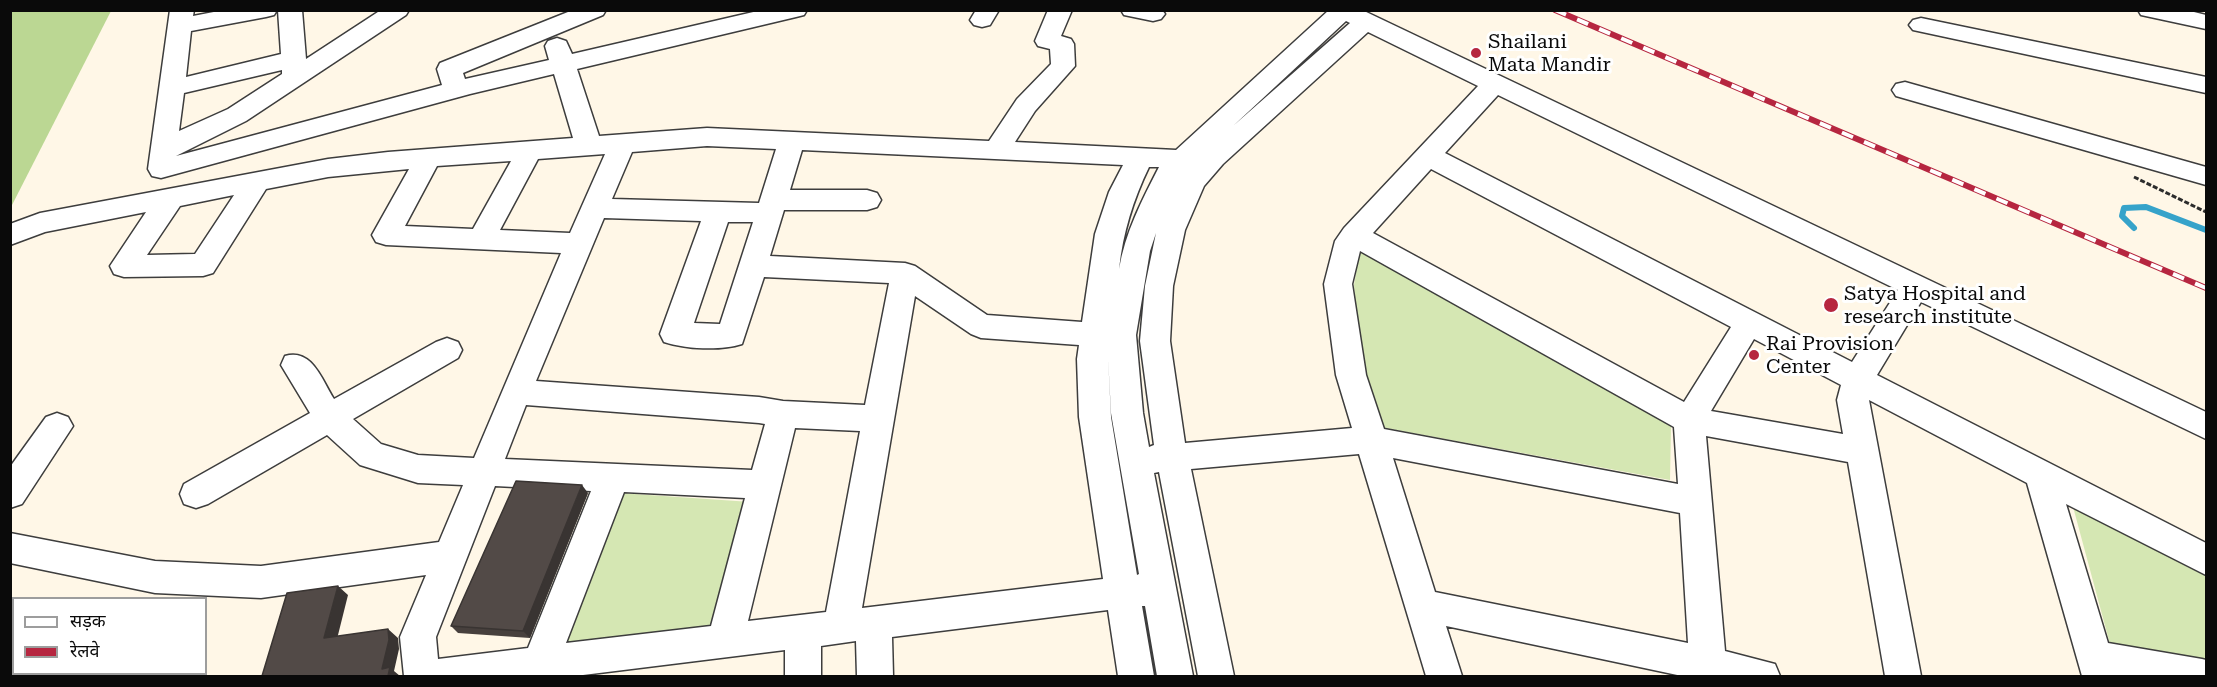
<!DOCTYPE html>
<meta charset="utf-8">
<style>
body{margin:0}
#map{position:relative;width:2217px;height:687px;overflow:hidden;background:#fff7e7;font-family:"Roboto Serif","Noto Sans Devanagari",serif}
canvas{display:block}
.frame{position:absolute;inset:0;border:12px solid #0a0a0a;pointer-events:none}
.legend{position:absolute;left:12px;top:597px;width:195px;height:78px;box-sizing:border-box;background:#fff;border:2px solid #9d9d9d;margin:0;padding:8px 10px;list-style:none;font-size:18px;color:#0a0a0a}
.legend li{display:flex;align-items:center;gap:12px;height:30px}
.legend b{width:30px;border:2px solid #9d9d9d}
</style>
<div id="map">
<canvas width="2217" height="687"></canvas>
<div class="frame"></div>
<ul class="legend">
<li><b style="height:8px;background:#fff"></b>सड़क</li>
<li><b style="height:8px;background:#b62640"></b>रेलवे</li>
</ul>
</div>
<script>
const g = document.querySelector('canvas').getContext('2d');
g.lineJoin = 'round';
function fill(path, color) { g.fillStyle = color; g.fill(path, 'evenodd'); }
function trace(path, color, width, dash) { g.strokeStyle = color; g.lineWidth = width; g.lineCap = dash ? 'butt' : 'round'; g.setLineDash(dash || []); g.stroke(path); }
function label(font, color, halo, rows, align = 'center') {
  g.font = font + ' "Roboto Serif",serif'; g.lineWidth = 6; g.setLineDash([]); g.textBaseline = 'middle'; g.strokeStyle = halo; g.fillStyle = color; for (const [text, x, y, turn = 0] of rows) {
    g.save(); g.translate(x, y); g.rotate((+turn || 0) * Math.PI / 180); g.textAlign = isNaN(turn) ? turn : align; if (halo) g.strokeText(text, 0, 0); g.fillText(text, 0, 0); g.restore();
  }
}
fill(new Path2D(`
 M1360,249L1671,426L1670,480L1380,427L1359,356L1354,285Z
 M619,493L751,502L717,626L565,645Z
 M2072,503L2206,575V660L2110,644Z`), '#d5e7b3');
fill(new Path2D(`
 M11,10L111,11L11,207L10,11Z`), '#bbd793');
trace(new Path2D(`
 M2134,228L2122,216L2124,208L2146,207L2206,230`), '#36a3ca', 6);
const minor = new Path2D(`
 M170,10H194L193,16L224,10H277L274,15L266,17L191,31L186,77L281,54L278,10H302L306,59L381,10H409L406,15L246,121L176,156L442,85L437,69L440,63L573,10H606L603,15L463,73L465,79L549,60L545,46L548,41L557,38L566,41L572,54L762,10H807L804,15L796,17L577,69L599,136L707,128L989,141L1017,99L1051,64L1050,49L1038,46L1035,41L1048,10H1072L1061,36L1071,39L1074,44L1075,66L1035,111L1015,142L1176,150L1329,10H1362L2206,412V439L1921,302L1877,375L2206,543V575L2066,504L2108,643L2202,659L2206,660V676H2082L2027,483L1869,400L1921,676H1885L1848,462L1706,436L1725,651L1775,664L1780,676H1682L1446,626L1462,676H1426L1359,454L1191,469L1234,676H1198L1159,472L1154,473L1193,676H1157L1145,606H1142L1154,676H1118L1108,610L892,637L893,676H857L856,641L821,646V676H785V650L575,676H404L400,637L426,575L261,598L155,593L10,563V533L155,561L261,566L439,542L463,485L418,483L360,465L327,435L208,504L196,508L184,504L180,494L184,484L310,413L281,365L285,356C312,348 322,380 334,399L436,342L447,338L458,342L462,350L458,358L353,419L381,444L418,455L474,458L561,253L386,245L376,242L372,235L409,169L328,177L266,189L213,273L203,276L124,277L114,274L110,266L146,212L45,232L10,245V224L40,213L328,159L388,152L573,138L554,74L470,94L161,178L152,176L148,169ZM1346,21L1350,23L1233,126ZM1368,32L1478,86L1344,228L1335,241L1324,284L1336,375L1352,428L1185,443L1170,341L1173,286L1185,230L1204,186L1223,164ZM282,70V74L228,109L179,131L184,93ZM1498,95L1898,290L1852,362L1445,153ZM707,146L776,149L759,203L612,199L632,152ZM802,150L1123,165L1109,192L1095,234L1082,322L987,315L915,266L905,263L770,256L784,210H867L877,207L881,200L877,193L867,190H790ZM605,154L570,233L500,230L538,159ZM511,161L473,229L405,226L437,166ZM1149,167H1159C1142,200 1125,233 1119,269C1123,232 1133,200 1149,167ZM1431,169L1731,327L1684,402L1373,233ZM234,195L195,254L147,255L180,206ZM604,218L701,221L660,334L664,342C686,349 720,351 742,344L764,277L889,283L865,405L783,401L759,397L536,381ZM728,222H753L720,324L694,323ZM1156,233L1145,286L1140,341L1154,445L1149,447L1143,413L1136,335L1150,251ZM1360,251L1674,427L1678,484L1384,429L1366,375L1352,284ZM915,296L971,334L981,338L1079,345L1077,359L1079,417L1103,579L862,608ZM1754,339L1841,385L1837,400L1843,434L1711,411ZM1108,356L1111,413L1139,574L1137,575L1111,417ZM526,405L759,423L765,424L752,470L505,459ZM795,428L860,431L826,612L748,621ZM1393,458L1680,513L1688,643L1435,592ZM495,486L591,491L528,648L438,659L436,637ZM624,492L745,498L711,626L566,643Z
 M976,10H999L990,25L982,27L974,25L970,20Z
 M1121,10H1162L1165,14L1161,19L1153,21L1124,15Z
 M2138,10H2186L2206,15V29L2141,15Z
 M1921,18L2206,77V93L1913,30L1909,25L1913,20Z
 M1905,82L2206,167V185L1896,96L1892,90L1896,84Z
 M57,413L68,417L73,426L22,504L10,508V467L46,417Z
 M63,674H100L99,676H62Z`);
trace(minor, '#3d3d3d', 3);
trace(new Path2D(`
 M2134,177L2206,212`), '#2c2c2c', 3, [5, 2]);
fill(minor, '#fff');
const rail = new Path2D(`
 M1555,10L2206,288`);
trace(rail, '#b62640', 6);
trace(rail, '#fff', 4, [12]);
fill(new Path2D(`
 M588,493L530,638L458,633L451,626Z`), '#47403d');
fill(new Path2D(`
 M582,485L588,493L530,638L523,631Z
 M338,586L348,595L335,647L324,638Z
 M388,629L398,638L399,649L394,671L400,676H388L382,669Z`), '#393432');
const building = new Path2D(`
 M516,481L582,485L523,631L451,626Z
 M338,586L324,638L388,629L389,640L382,669L390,667L388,676H262L287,593Z`);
fill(building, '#524a47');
trace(building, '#393432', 1.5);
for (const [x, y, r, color] of [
 [1476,53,6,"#b62640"],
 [1831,305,8,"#b62640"],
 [1754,355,6,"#b62640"]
]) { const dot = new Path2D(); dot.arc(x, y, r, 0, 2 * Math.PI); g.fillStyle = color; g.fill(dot); trace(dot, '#fff', 2); }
label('20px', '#0a0a0a', '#fff', [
 ["Shailani",1488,42],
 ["Mata Mandir",1488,65],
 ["Satya Hospital and",1844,294],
 ["research institute",1844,317],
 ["Rai Provision",1766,344],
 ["Center",1766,367]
], 'left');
</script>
